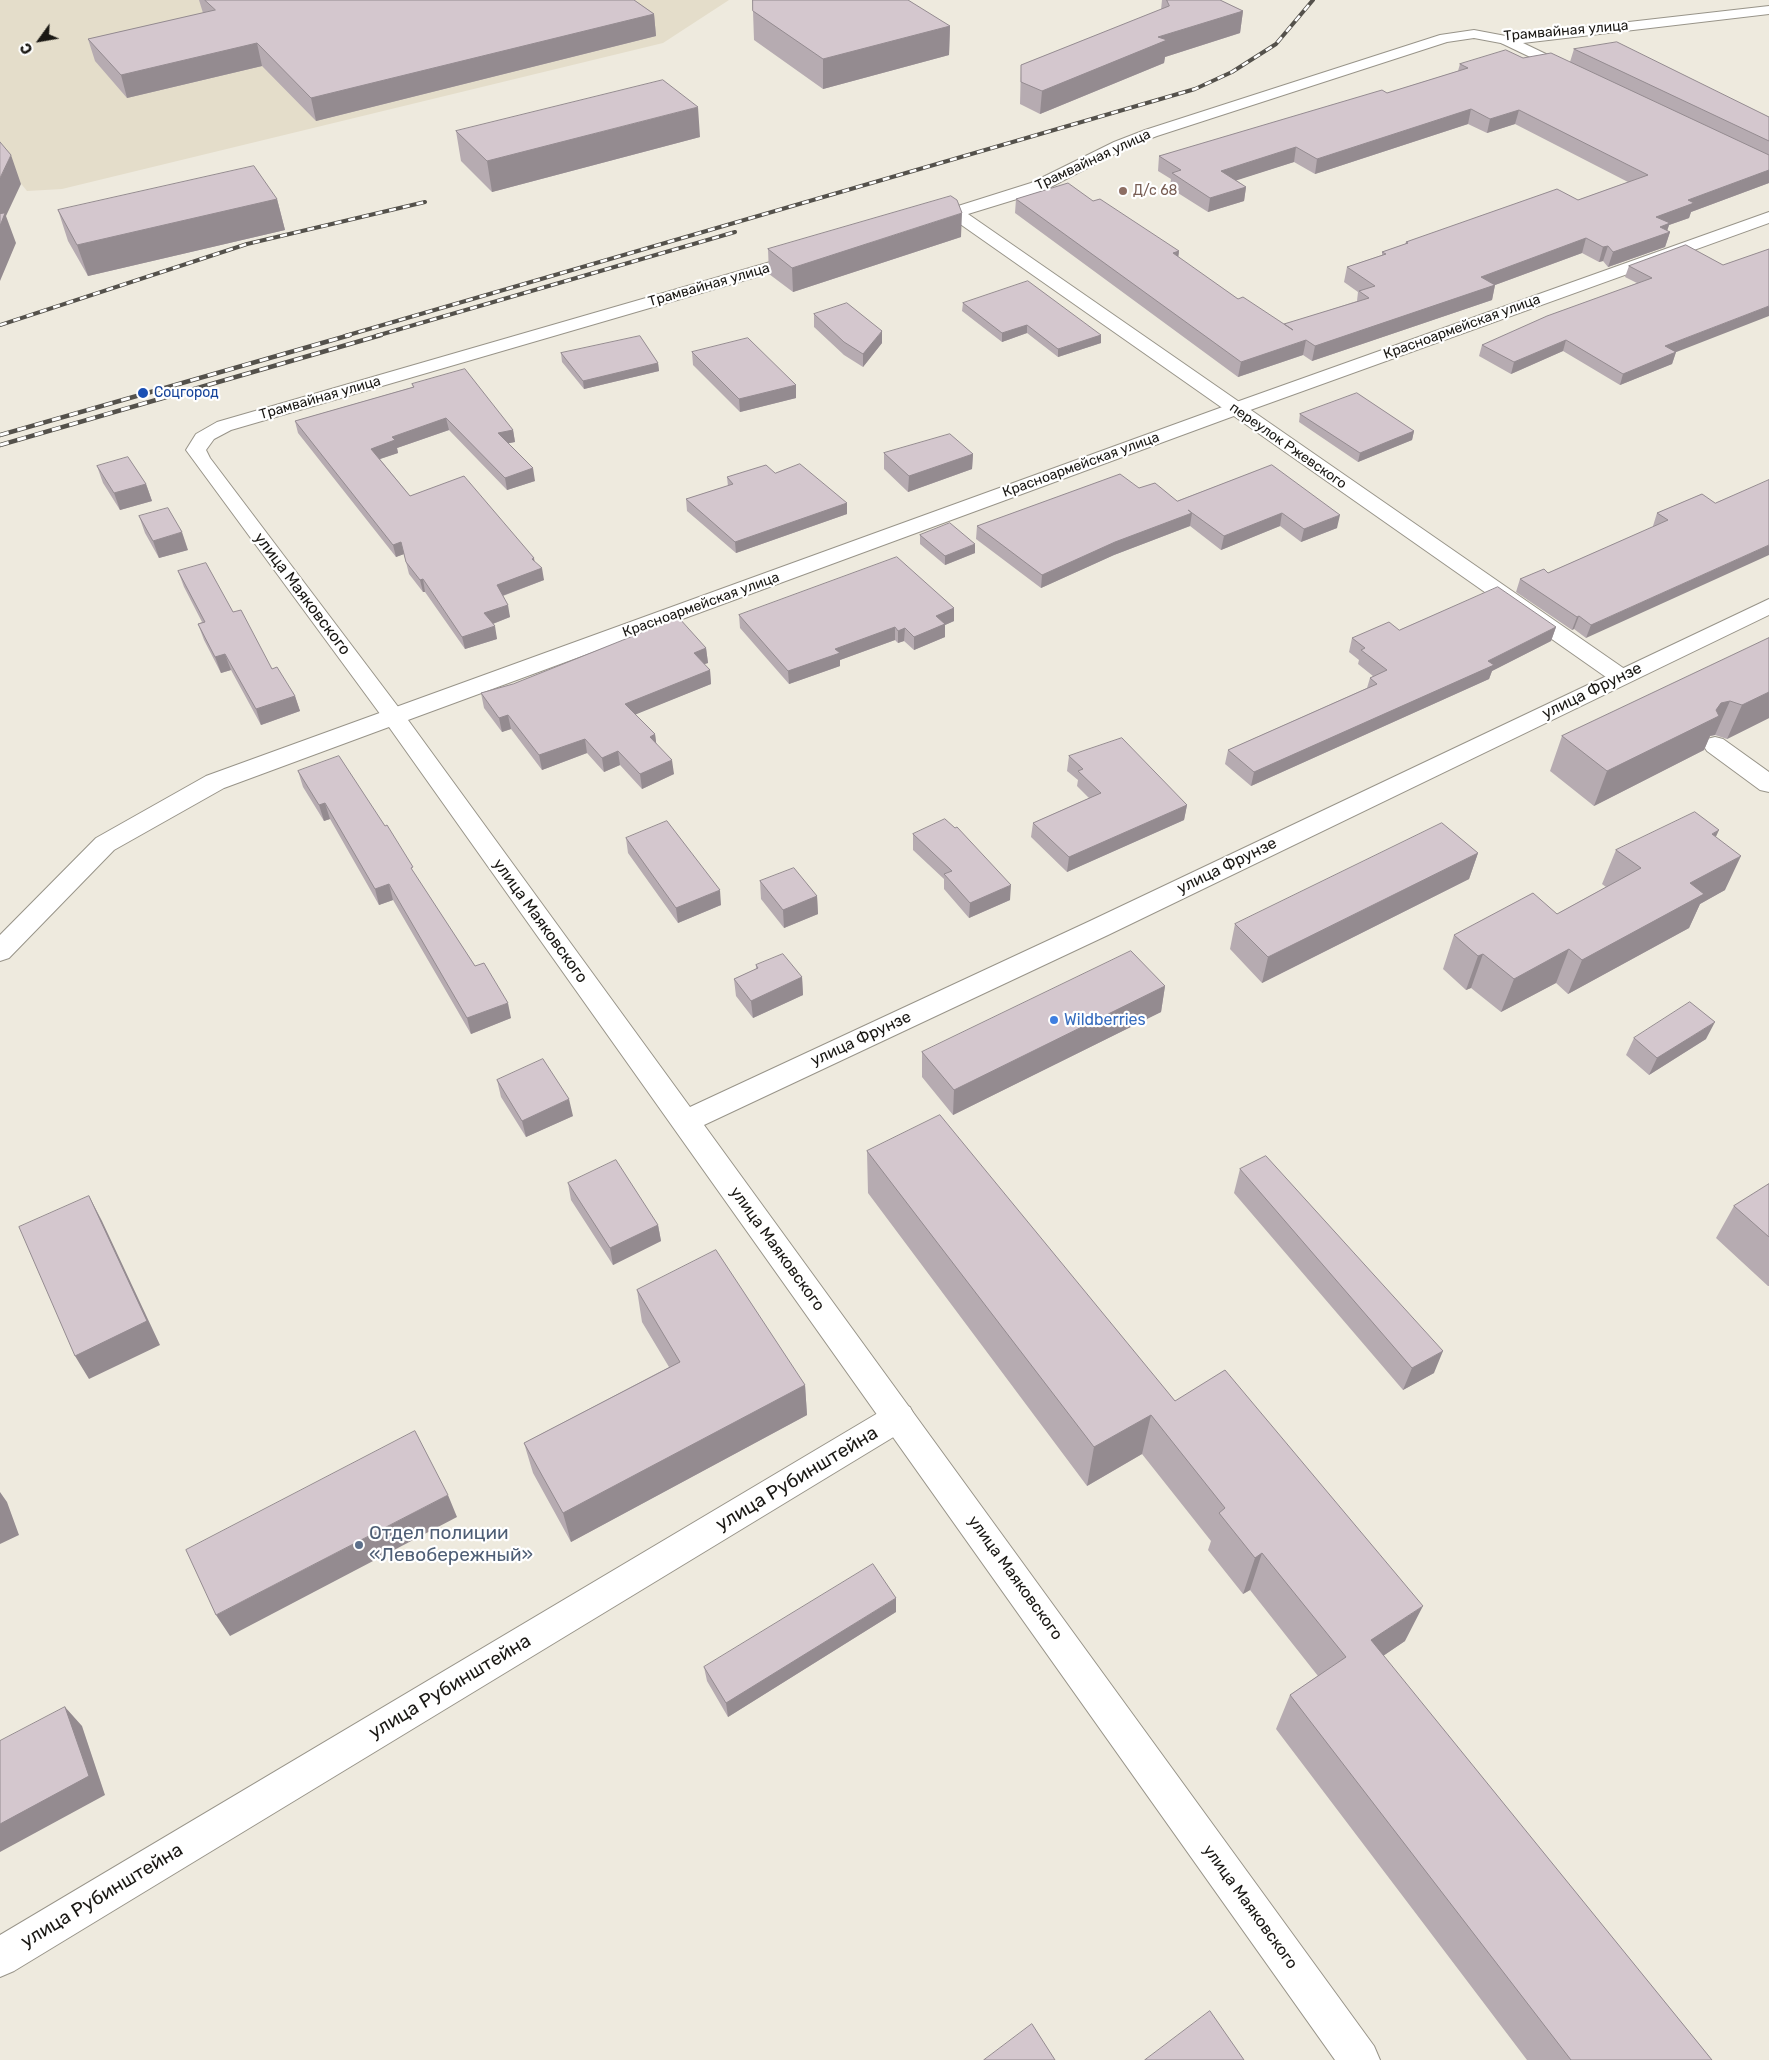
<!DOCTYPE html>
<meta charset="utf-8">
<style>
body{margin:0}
#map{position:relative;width:1769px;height:2060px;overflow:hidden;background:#eeeade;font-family:Rubik,sans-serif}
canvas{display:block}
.north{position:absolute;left:15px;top:15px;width:50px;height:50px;-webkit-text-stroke:4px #fff;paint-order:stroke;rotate:238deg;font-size:14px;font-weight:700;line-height:20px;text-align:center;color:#1a1814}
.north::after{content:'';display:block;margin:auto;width:18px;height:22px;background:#1a1814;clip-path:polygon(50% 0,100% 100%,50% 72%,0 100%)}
</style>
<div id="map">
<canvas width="1769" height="2060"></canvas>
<div class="north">С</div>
</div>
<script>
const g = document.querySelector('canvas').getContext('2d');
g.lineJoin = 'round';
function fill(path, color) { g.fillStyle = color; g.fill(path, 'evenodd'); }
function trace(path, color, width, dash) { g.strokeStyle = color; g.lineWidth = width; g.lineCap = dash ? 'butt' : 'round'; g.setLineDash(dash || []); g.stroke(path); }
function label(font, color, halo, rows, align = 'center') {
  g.font = font + ' Rubik,sans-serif'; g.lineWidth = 4.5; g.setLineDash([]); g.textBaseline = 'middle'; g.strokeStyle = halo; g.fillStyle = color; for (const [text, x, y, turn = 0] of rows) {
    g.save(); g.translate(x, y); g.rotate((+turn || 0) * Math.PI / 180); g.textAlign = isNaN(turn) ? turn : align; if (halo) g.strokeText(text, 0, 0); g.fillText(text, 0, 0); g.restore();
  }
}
fill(new Path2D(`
 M0,0H729L663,43L62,189L27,191L0,158Z`), '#e4ddca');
const street = new Path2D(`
 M1474,30L1511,37L1513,40L1506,44L1474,38L1447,42L1157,136L1126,148L1043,191L968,214L1629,672L1633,677L1629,682L1621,684L1613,682L953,219L926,227L920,226L917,222L920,218L1031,183L1114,142L1145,130L1440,35Z
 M805,252L811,253L814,257L811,261L231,430L214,439L206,450L210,458L402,712L406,717L402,722L394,725L386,722L186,450L196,434L217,422Z
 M1715,737L1723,739L1769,772V792L1760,790L1707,751L1703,745L1707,739Z
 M899,1403L910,1407L915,1417L910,1427L14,1971L0,1977V1935L888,1407Z`);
const secondary = new Path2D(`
 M1769,6V14L1523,43L1577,69L1580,72L1577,75L1572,77L1501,43L1499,40L1506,36Z
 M1769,212V223L1242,413L408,720L690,1107L1090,921L1769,599V615L1108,935L704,1125L1374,2046L1380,2060H1335L389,727L224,788L114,850L9,958L0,961V935L96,838L206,776L1228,405Z`);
trace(street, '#989489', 2);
trace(secondary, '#989489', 2);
fill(street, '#fff');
fill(secondary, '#fff');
const railFar1 = new Path2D(`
 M0,325L247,244L425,202
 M345,336L1195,89L1232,72L1276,44L1313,0
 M376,336L735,232`);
const rail = new Path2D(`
 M0,435L350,335
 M0,445L381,335`);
trace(railFar1, '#54514b', 4);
trace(rail, '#54514b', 4.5);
trace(railFar1, '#fff', 2.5, [7]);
trace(rail, '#fff', 3, [9]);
fill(new Path2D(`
 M199,0H634L654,14L656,36L316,121L262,66L127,98L95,61L88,39L203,13Z
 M1162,0H1220L1243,11L1240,33L1165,57L1164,63L1040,114L1020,104L1021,65L1161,10Z
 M753,11L950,26L949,55L823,89L754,40Z
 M1574,49L1769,117V183L1691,212L1689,218L1669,225L1667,231L1670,232L1665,247L1608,267L1603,261L1599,262L1582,253L1495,285L1492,300L1312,361L1303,355L1238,377L1015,213L1016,199L1093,201L1179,251L1178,258L1238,299L1284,325L1357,301L1358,292L1344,282L1347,267L1382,255V252L1405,244L1406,242L1578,200L1628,182L1515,124L1487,133L1468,124L1315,174L1294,162L1236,180L1246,187L1244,201L1208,212L1170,188L1171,179L1158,171L1159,156L1387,93L1458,71L1460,64L1523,58L1570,62Z
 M456,131L700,137L492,192L461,161Z
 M277,199L285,230L88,276L68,241L58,210Z
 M961,237L793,292L769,274L768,249Z
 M1686,245L1676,352L1672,364L1620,385L1563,351L1511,374L1479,356L1482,345L1637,283L1625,277L1629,266Z
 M963,303L1101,335V343L1058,357L1027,333L1002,342L962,311Z
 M814,314L882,343L863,367L844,355L814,327Z
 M692,352L796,385V398L740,412L693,365Z
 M561,353L658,363L659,371L584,389L562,362Z
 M412,384L513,430L515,442L508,443L535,481L507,490L449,430L397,448L398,453L380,459L410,496L534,558V561L544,580L503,596L510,617L493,624L497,639L465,649L425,592H423L409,574L404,554L396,557L298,433L295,421L413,387Z
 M1300,414L1414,431L1412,440L1358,462L1299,422Z
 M884,453L973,454L972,469L908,492L884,469Z
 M1272,465L1337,528L1301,542L1280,526L1221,550L1190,526L1114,555L1041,588L976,539L977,526L1139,488L1177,501Z
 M97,466L146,484L152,501L120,510L103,483Z
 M727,477L847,503V514L736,553L687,511L686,499L728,486Z
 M1702,494L1586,638L1574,629L1572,630L1516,592L1520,579L1548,573L1653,527V526L1657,513Z
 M139,516L188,550L159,558L145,533Z
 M920,535L975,553L945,565L920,544Z
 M178,571L233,612L272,669L295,696L300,711L261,725L231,670L221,673L204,640L198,624L202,622L184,587Z
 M954,608V621L945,625V637L914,650L904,641L898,643L895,640L840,660V666L789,684L740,628L739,615Z
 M1556,627L1551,641L1492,671L1489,679L1251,786L1225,764L1228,750L1367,688L1370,678L1373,676L1358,664L1359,660L1349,652L1352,638L1399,630Z
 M1769,638V718L1727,739L1715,735L1710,736L1704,750L1594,806L1550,771L1562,736Z
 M706,648L708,663L704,664L710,670L711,684L635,714L655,734L656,743L674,774L642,789L620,765L604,772L587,753L542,770L511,729L502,732L484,708L481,693Z
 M1069,756L1187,805L1184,820L1067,872L1031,837L1033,823L1089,798L1077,786L1078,780L1067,771Z
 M298,771L414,874L475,966L511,1018L471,1034L393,900L379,905L330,819L324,821L303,787Z
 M955,828L1010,900L969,918L944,889V879L913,850V834Z
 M1716,837L1725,890L1700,904L1689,928L1568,994L1556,983L1501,1012L1471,988L1466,990L1443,969L1454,935L1557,914L1606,887L1602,884L1616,850Z
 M626,838L721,905L678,923L628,853Z
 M1478,853L1469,879L1262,983L1230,949L1235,924Z
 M760,881L817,896L818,914L784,928L761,899Z
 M756,965L802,977L803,995L753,1018L736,996L734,979L756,969Z
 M1165,986L1161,1012L953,1115L922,1077V1052Z
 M1634,1038L1706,1039L1649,1075L1626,1055Z
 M497,1080L573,1116L526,1137L501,1097Z
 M867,1151L1175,1401L1405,1641L1383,1656L1712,2060H1527L1276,1729L1290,1695L1318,1676L1250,1590L1243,1594L1208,1550L1211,1541L1142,1454L1087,1486L868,1193Z
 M1240,1169L1434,1373L1403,1390L1234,1193Z
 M568,1183L658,1225L661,1241L613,1265L571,1200Z
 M1769,1184V1286H1768L1716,1238L1734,1206Z
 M637,1290L805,1385L807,1415L571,1542L533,1473L524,1443L669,1367L642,1322Z
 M896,1612L728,1717L707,1681L704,1667Z`), '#b6abb1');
fill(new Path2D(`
 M1243,11L1240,33L1165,57L1164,63L1040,114L1042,91L1158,37Z
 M654,14L656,36L316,121L311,98Z
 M950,26L949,55L823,89V59Z
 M257,43L262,66L127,98L121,75Z
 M698,107L700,137L492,192L487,161Z
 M1471,109L1468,124L1315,174L1317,159Z
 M1519,110L1515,124L1487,133L1490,119Z
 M1296,147L1294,162L1219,186L1221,171Z
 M11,155L21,184L6,216L16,243L0,281V178Z
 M1769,170V183L1691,212L1689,218L1669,225L1666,234L1670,232L1665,247L1608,267L1613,252L1656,217L1688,200Z
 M1246,187L1244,201L1208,212L1210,198Z
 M277,199L285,230L88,276L77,245Z
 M962,213L961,237L793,292L792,268Z
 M1586,238L1582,253L1495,285L1492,300L1312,361L1315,346L1481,277Z
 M1608,246L1603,261L1599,262L1603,247Z
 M1179,251L1177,266L1173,253Z
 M1769,306V316L1661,358L1665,346Z
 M1027,325V333L1002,342V333Z
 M882,331V343L863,367V354Z
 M1101,335V343L1058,357V349Z
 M1306,340L1303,355L1238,377L1241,362Z
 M1566,340L1563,351L1511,374L1514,362Z
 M1676,352L1672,364L1620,385L1623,374Z
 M658,363L659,371L584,389L583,381Z
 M796,385V398L740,412L739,399Z
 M446,418L449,430L397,448L398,453L374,461L371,449L392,437Z
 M513,430L515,442L500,445L498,433Z
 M1414,431L1412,440L1358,462L1360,453Z
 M973,454L972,469L908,492L909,476Z
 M533,468L535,481L507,490L505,478Z
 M146,484L152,501L120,510L114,493Z
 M847,503V514L736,553L735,542Z
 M1192,513L1190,526L1114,555L1041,588L1042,575L1115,542Z
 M1282,513L1280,526L1221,550L1224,536Z
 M1340,515L1337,528L1301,542L1304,529Z
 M182,532L188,550L159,558L153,541Z
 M401,542L404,554L396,557L393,545Z
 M975,544V553L945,565V556Z
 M1769,545V555L1586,638L1591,625Z
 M534,558L536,570L542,568L544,580L499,597L497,585Z
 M423,579L425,592H423L420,580Z
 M508,605L510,617L487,626L484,613Z
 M954,608V621L945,625V637L914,650V637L936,616Z
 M1579,616L1574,629L1572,630L1577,617Z
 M495,626L497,639L465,649L462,637Z
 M895,627V640L840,660V666L789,684L788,671L835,649Z
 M1556,627L1551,641L1492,671L1489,679L1251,786L1254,772L1488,661Z
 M905,628L904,641L898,643V631Z
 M706,648L708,663L695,667L694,653Z
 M225,654L231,670L221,673L215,657Z
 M710,670L711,684L627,718L625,704Z
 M1769,692V718L1727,739L1742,705Z
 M295,696L300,711L261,725L256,709Z
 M1730,701L1715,735L1710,736L1704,750L1594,806L1607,771L1721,703Z
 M508,715L511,729L502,732L499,718Z
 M655,734L657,749L650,737Z
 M585,739L587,753L542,770L539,755Z
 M618,751L620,765L604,772L602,758Z
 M672,760L674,774L642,789L640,774Z
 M325,803L330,819L324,821L319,805Z
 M1187,805L1184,820L1067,872L1069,857Z
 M1719,830L1703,865L1712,834Z
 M1478,853L1469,879L1262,983L1268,957Z
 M1741,856L1725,890L1700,904L1689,928L1568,994L1582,960L1690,883Z
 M389,884L393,900L379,905L375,889Z
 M1011,885L1010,900L969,918L970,903Z
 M720,890L721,905L678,923L676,908Z
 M817,896L818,914L784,928L783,910Z
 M1569,949L1556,983L1501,1012L1514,979Z
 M1483,954L1471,988L1466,990L1478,956Z
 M802,977L803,995L753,1018L751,1001Z
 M1165,986L1161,1012L953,1115L954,1090Z
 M508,1003L511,1018L471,1034L467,1018Z
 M1715,1022L1706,1039L1649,1075L1657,1058Z
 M569,1099L573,1116L526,1137L522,1121Z
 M89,1196L102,1221L160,1345L89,1379L75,1356Z
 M658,1225L661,1241L613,1265L610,1248Z
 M1443,1351L1434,1373L1403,1390L1412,1368Z
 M805,1385L807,1415L571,1542L563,1513Z
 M1151,1415L1142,1454L1087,1486L1094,1447Z
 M0,1492L7,1502L19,1535L0,1544Z
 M448,1495L457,1517L230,1636L216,1615Z
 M1262,1553L1250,1590L1243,1594L1255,1558Z
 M896,1598V1612L728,1717L726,1703Z
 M1423,1606L1405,1641L1355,1675L1371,1640Z
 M65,1707L82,1726L105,1795L0,1852V1824Z`), '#948b90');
const building = new Path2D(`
 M205,0H634L654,14L311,98L257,43L121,75L88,39L215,10Z
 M753,0H908L950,26L823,59L753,11Z
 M1167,0H1220L1243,11L1158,37L1167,40L1042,91L1021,82V65L1169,6Z
 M1617,42L1769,117V141L1574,49Z
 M1506,50L1523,58L1551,53L1769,155V170L1688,200L1694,203L1656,217L1670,223L1660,227L1670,232L1613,252L1608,246L1603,247L1586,238L1481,277L1495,285L1315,346L1306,340L1241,362L1016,199L1068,183L1093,201L1100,199L1179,251L1173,253L1238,299L1243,297L1293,330L1284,324L1369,298L1359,291L1375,286L1347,267L1386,254L1382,252L1408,243L1406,242L1557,189L1578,200L1648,175L1519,110L1490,119L1471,109L1317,159L1296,147L1221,171L1246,187L1210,198L1172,173L1181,170L1159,156L1382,90L1387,93L1468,68L1460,64Z
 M663,80L698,107L487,161L456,131Z
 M0,142L11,155L0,178Z
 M254,166L277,199L77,245L58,210Z
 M951,196L957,200L962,213L792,268L768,249Z
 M5,213L0,226V214Z
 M1686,245L1723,265L1769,249V306L1665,346L1676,352L1623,374L1566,340L1514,362L1482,345L1547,316L1652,278L1629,266Z
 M1028,281L1101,335L1058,349L1027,325L1002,333L963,303Z
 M847,303L882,331L863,354L844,342L814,314Z
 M640,336L658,363L583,381L561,353Z
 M748,338L796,385L739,399L692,352Z
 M465,369L513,430L498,433L533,468L505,478L446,418L392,437L395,440L371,449L410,496L464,476L534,558L532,559L542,568L497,585L508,605L484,613L495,626L462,637L423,579L420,580L406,562L401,542L393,545L295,421L414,387L412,384Z
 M1357,393L1414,431L1360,453L1300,414Z
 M950,434L973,454L909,476L884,453Z
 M128,457L146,484L114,493L97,466Z
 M800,464L847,503L735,542L686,499L733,484L727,477L766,465L775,473Z
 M1272,465L1340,515L1304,529L1282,513L1224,536L1188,510L1192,513L1115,542L1042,575L977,526L1120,474L1139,488L1155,483L1177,501Z
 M1769,480V545L1591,625L1579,616L1577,617L1520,579L1544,569L1548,573L1668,520L1657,513L1702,494L1715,503Z
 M168,508L182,532L153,541L139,516Z
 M950,523L975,544L945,556L920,535Z
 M897,557L954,608L936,616L945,624L914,637L905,628L898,631L895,627L835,649L840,653L788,671L739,615Z
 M206,563L233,612L241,610L272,669L277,667L295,696L256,709L225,654L215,657L198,624L205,622L178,571Z
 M1498,587L1556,627L1488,661L1494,665L1254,772L1228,750L1377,684L1370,678L1387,670L1361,650L1365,648L1352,638L1389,622L1399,630Z
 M679,618L706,648L694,653L710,670L625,704L655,734L650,737L672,760L640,774L618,751L602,758L585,739L539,755L508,715L499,718L481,693L513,684Z
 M1769,638V692L1742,705L1730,701L1721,703L1716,710L1719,716L1607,771L1562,736Z
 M1122,738L1187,805L1069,857L1033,823L1101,793L1078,771L1083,769L1069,756Z
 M339,756L385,826L387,825L413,867L411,868L475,966L484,963L508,1003L467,1018L389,884L375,889L325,803L319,805L298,771Z
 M1695,812L1719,830L1712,834L1741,856L1690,883L1704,894L1582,960L1569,949L1514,979L1483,954L1478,956L1454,935L1533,893L1557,914L1641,868L1616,850Z
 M945,819L955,828L957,827L1011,885L970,903L944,874L952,871L913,834Z
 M667,821L720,890L676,908L626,838Z
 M1442,823L1478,853L1268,957L1235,924Z
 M794,868L817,896L783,910L760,881Z
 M1131,951L1165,986L954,1090L922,1052Z
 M783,954L802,977L751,1001L734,979L758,968L756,965Z
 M1690,1002L1715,1022L1657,1058L1634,1038Z
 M543,1059L569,1099L522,1121L497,1080Z
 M940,1115L1175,1401L1225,1370L1423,1606L1371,1640L1712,2060H1571L1290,1695L1346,1657L1262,1553L1255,1558L1219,1513L1225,1508L1151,1415L1094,1447L867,1151Z
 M1266,1156L1443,1351L1412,1368L1240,1169Z
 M616,1160L658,1225L610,1248L568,1183Z
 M1769,1184V1237L1734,1206Z
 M89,1196L147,1321L75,1356L19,1227Z
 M716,1250L805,1385L563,1513L524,1443L680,1362L637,1290Z
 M415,1431L448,1495L216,1615L186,1550Z
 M873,1564L896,1598L726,1703L704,1667Z
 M65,1707L89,1776L0,1824V1741Z
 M1210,2011L1244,2060H1145Z
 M1032,2024L1055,2060H984Z`);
fill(building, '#d4c7ce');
trace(building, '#948b90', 1);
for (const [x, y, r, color] of [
 [1123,191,5,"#8d6e63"],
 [143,393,6,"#1a4fb4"],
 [1054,1020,5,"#3f7fe0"],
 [359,1545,5,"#5c6f8a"]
]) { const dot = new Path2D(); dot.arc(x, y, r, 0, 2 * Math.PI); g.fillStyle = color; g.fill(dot); trace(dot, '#fff', 2); }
label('14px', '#1a1814', '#fff', [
 ["Трамвайная улица",1566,31,-5],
 ["Трамвайная улица",1093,160,-25],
 ["Трамвайная улица",709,285,-16],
 ["Красноармейская улица",1462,327,-20],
 ["Трамвайная улица",320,398,-16],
 ["переулок Ржевского",1288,446,35],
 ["Красноармейская улица",1081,465,-20],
 ["Красноармейская улица",701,605,-20]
]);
label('14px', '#785e54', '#fff', [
 ["Д/с 68",1133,191]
], 'left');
label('14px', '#164399', '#fff', [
 ["Соцгород",154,393]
], 'left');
label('16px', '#1a1814', '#fff', [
 ["улица Маяковского",302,594,53],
 ["улица Фрунзе",1592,691,-26],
 ["улица Фрунзе",1227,866,-26],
 ["улица Маяковского",540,921,54],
 ["улица Фрунзе",861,1039,-25],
 ["улица Маяковского",777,1249,54],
 ["улица Маяковского",1015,1578,54],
 ["улица Маяковского",1250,1907,54]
]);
label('16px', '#366cbe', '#fff', [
 ["Wildberries",1064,1020]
], 'left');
label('19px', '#1a1814', '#fff', [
 ["улица Рубинштейна",797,1479,-31],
 ["улица Рубинштейна",450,1687,-31],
 ["улица Рубинштейна",102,1896,-31]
]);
label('19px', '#4e5e75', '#fff', [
 ["Отдел полиции",369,1534],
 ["«Левобережный»",369,1556]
], 'left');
</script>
